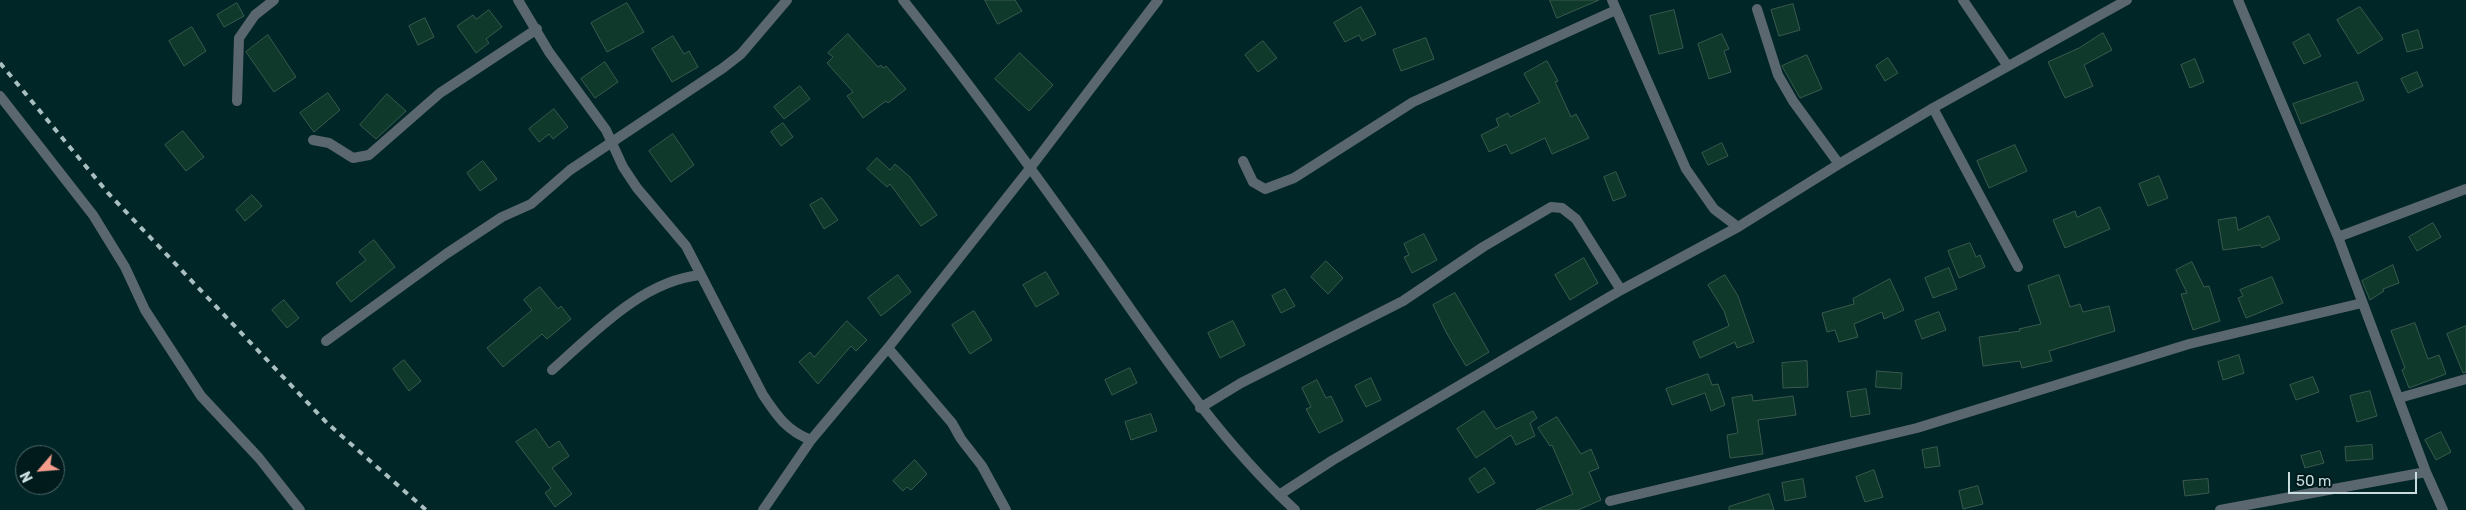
<!DOCTYPE html>
<style>
body{margin:0}
#map{position:relative;width:2466px;height:510px;overflow:hidden;background:#002628;font-family:Rubik,sans-serif}
canvas{display:block}
.north{position:absolute;left:15px;top:445px;width:50px;height:50px;box-sizing:border-box;background:#011b1d;border:1px solid #51696a;border-radius:50%;rotate:243deg;font-size:14px;font-weight:700;line-height:20px;text-align:center;color:#caddde}
.north::after{content:'';display:block;margin:auto;width:18px;height:22px;background:#f49d8c;clip-path:polygon(50% 0,100% 100%,50% 72%,0 100%)}
.scale{position:absolute;left:2288px;top:472px;width:129px;height:22px;box-sizing:border-box;border:2px solid #caddde;border-top:0;padding-left:6px;font-size:15px;line-height:18px;white-space:nowrap;color:#caddde;-webkit-text-stroke:4px #011b1d;paint-order:stroke}
</style>
<div id="map">
<canvas width="2466" height="510"></canvas>
<div class="north">N</div>
<div class="scale">50 m</div>
</div>
<script>
const g = document.querySelector('canvas').getContext('2d');
g.lineJoin = 'round';
function fill(path, color) { g.fillStyle = color; g.fill(path, 'evenodd'); }
function trace(path, color, width, dash) { g.strokeStyle = color; g.lineWidth = width; g.lineCap = dash ? 'butt' : 'round'; g.setLineDash(dash || []); g.stroke(path); }
const building = new Path2D(`
 M985,0H1015L1022,11L998,24Z
 M1550,0H1599L1557,18Z
 M237,3L244,16L224,27L217,15Z
 M627,3L644,32L607,52L591,23Z
 M1793,4L1800,30L1779,36L1771,10Z
 M1361,7L1376,34L1362,41L1359,35L1345,42L1334,23Z
 M2360,7L2383,39L2358,54L2337,20Z
 M489,10L502,27L486,39L489,43L476,53L457,26L473,15L476,19Z
 M1674,10L1683,48L1659,54L1650,16Z
 M425,18L434,37L418,45L409,26Z
 M192,27L206,51L184,66L169,41Z
 M2418,30L2423,48L2407,52L2402,35Z
 M2103,33L2112,50L2084,65L2093,86L2065,98L2048,62L2079,48Z
 M848,34L878,67L881,65L883,68L886,66L906,89L888,103L886,101L863,118L847,96L853,92L827,63L833,57L828,53Z
 M1722,34L1729,49L1724,51L1731,72L1709,79L1698,44Z
 M2309,34L2321,56L2304,64L2293,43Z
 M268,35L296,77L274,92L246,52Z
 M673,36L684,54L689,51L698,67L672,82L652,49Z
 M1426,38L1434,59L1401,71L1393,50Z
 M1263,41L1277,58L1258,72L1245,55Z
 M1020,53L1053,85L1029,111L995,79Z
 M1807,55L1822,89L1800,98L1782,66Z
 M1888,58L1898,73L1885,81L1876,66Z
 M2195,59L2204,82L2190,88L2181,65Z
 M1547,61L1558,81L1555,82L1571,117L1576,114L1589,138L1552,154L1545,138L1511,154L1506,144L1489,152L1481,135L1499,126L1496,119L1508,113L1510,117L1540,102L1524,74Z
 M605,62L618,82L595,98L581,79Z
 M2417,72L2423,86L2408,93L2401,79Z
 M2357,82L2364,100L2301,124L2293,104Z
 M800,86L810,99L784,119L774,107Z
 M328,93L340,110L314,132L300,113Z
 M387,94L406,111L376,139L360,125Z
 M554,109L568,127L553,139L549,134L539,142L529,129Z
 M783,123L793,137L781,146L771,132Z
 M183,131L204,157L186,171L165,145Z
 M673,134L694,165L671,182L649,151Z
 M1722,143L1728,156L1708,165L1702,153Z
 M2015,145L2027,171L1989,188L1977,161Z
 M877,158L890,170L895,164L910,177L937,215L921,226L890,184L887,187L867,169Z
 M483,161L497,179L480,191L467,173Z
 M1616,172L1626,196L1613,201L1604,177Z
 M2159,176L2168,198L2148,206L2139,184Z
 M252,195L262,206L245,221L236,210Z
 M822,198L838,220L824,229L810,205Z
 M2100,207L2110,229L2065,248L2053,220L2075,211L2077,217Z
 M2269,216L2280,239L2262,248L2260,245L2223,250L2218,220L2236,217L2238,230Z
 M2433,223L2441,237L2417,251L2409,237Z
 M1424,234L1437,260L1412,273L1404,257L1409,255L1404,244Z
 M374,240L395,267L351,302L336,283L366,260L359,252Z
 M1970,243L1976,257L1980,255L1985,267L1959,278L1948,251Z
 M1584,258L1598,283L1570,300L1555,275Z
 M1326,261L1343,278L1328,294L1311,277Z
 M2192,262L2204,287L2209,286L2220,321L2193,330L2181,294L2187,293L2176,270Z
 M2393,265L2399,283L2383,289L2384,291L2370,300L2362,281Z
 M1949,268L1957,289L1933,298L1925,278Z
 M1046,272L1059,294L1036,307L1023,285Z
 M898,275L911,292L881,316L868,298Z
 M1725,275L1738,296L1754,342L1737,348L1735,342L1700,358L1693,342L1729,326L1724,311L1708,285Z
 M2059,275L2070,307L2080,304L2083,312L2109,306L2115,331L2049,351L2052,361L2022,368L2020,361L1983,366L1979,337L2020,331L2019,329L2041,324L2028,286Z
 M2272,277L2283,303L2246,318L2238,298L2243,296L2240,290Z
 M1890,279L1904,310L1884,319L1882,312L1854,324L1858,337L1839,342L1835,330L1827,332L1822,313L1854,304L1853,299Z
 M540,287L558,309L561,306L571,319L547,339L542,334L503,367L487,348L532,310L524,300Z
 M1285,289L1295,306L1281,313L1272,296Z
 M1455,293L1489,352L1466,366L1446,332L1433,305Z
 M284,300L299,318L287,328L272,310Z
 M974,311L992,340L970,354L952,325Z
 M1939,312L1946,330L1922,339L1915,321Z
 M847,321L867,340L856,351L851,346L818,384L799,362L810,352L814,357Z
 M1233,321L1245,345L1220,358L1208,333Z
 M2415,323L2428,359L2439,355L2446,374L2409,388L2402,370L2405,368L2391,331Z
 M2466,326V372L2463,373L2447,334Z
 M2239,355L2244,373L2223,380L2218,362Z
 M404,360L421,381L409,391L393,369Z
 M1807,361L1808,387L1783,388L1782,363Z
 M1130,368L1137,383L1112,395L1105,380Z
 M1877,371L1902,373L1901,389L1876,387Z
 M1708,374L1712,385L1718,384L1725,405L1711,411L1705,393L1672,405L1666,389Z
 M2313,377L2319,392L2296,400L2290,385Z
 M1371,378L1381,400L1366,407L1355,386Z
 M1317,380L1326,398L1331,396L1343,421L1319,433L1306,409L1311,407L1302,388Z
 M1866,389L1870,414L1851,417L1847,392Z
 M2370,391L2377,416L2357,422L2350,396Z
 M1752,395L1753,401L1793,396L1796,415L1758,420L1763,454L1730,458L1727,435L1738,433L1732,398Z
 M1484,411L1496,429L1533,411L1537,418L1530,423L1535,436L1516,445L1511,435L1476,458L1457,429Z
 M1151,414L1157,431L1131,440L1125,422Z
 M1557,417L1581,454L1591,449L1599,468L1589,472L1601,500L1578,510H1536L1573,494L1552,445L1550,446L1538,428Z
 M536,429L549,448L559,441L569,456L552,468L572,494L555,507L545,493L551,488L516,442Z
 M2441,432L2451,452L2436,460L2425,440Z
 M2372,445L2373,459L2346,461L2345,447Z
 M1937,447L1940,466L1925,468L1922,450Z
 M2320,451L2324,463L2305,468L2301,456Z
 M915,460L927,474L911,490L907,487L903,491L893,481Z
 M1485,468L1495,483L1478,493L1469,479Z
 M1874,470L1883,497L1865,502L1856,477Z
 M1803,479L1806,497L1785,501L1782,483Z
 M2208,479L2209,493L2185,496L2183,481Z
 M1978,486L1983,504L1963,509L1959,491Z
 M1769,494L1774,510H1729V507Z`);
fill(building, '#0f392b');
trace(building, '#3b594d', 1);
trace(new Path2D(`
 M518,0L549,52L606,130L623,167L637,188L686,246L763,395C777,416 787,431 811,440
 M903,0C973,88 1039,179 1104,271C1162,354 1219,440 1295,510
 M1612,0L1686,169L1714,209L1738,227
 M1963,0L2007,65
 M2238,0L2338,237L2426,472L2443,510
 M1757,9L1778,75L1793,101L1839,164
 M0,96L93,215L125,267L145,310L201,396L259,458L300,510
 M237,101L239,38L255,15L274,0
 M1933,108L2018,267
 M313,140L329,143L353,158L369,155L440,93L537,29
 M1243,161L1253,182L1265,189L1294,178L1413,102L1616,10
 M2338,237L2466,189
 M326,341L446,254L502,217L531,204L570,170L723,68L741,54L787,0
 M888,348L952,423L961,439L982,466L1006,510
 M552,370C594,333 642,281 700,275
 M2399,398L2466,379
 M1200,408L1241,383L1403,301L1483,247L1551,207L1562,208L1576,219L1621,290
 M1279,495L1333,460L1621,290L1738,227L1839,164L1933,108L2127,0
 M1610,501L1917,428L2189,344L2362,303
 M763,510L811,440L888,348L1031,167L1158,0
 M2220,510L2426,472`), '#5b676e', 10);
trace(new Path2D(`
 M0,63L108,193L327,423L426,510`), '#a9bfc0', 4, [6, 6]);
</script>
